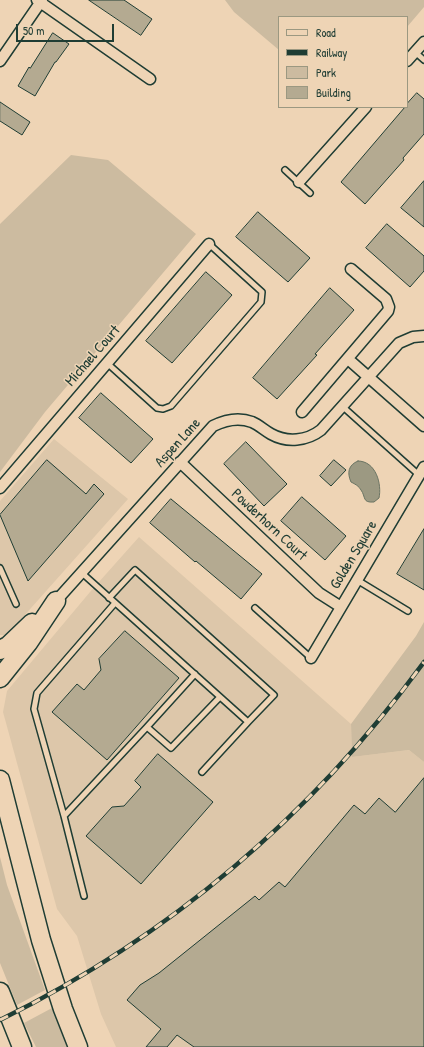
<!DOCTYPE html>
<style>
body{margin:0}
#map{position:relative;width:424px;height:1047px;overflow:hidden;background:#eed4b5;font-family:"Patrick Hand",sans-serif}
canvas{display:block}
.legend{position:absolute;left:278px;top:16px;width:130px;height:92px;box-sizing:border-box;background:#eed4b5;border:1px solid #9b9881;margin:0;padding:5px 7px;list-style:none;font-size:12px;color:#1f3d34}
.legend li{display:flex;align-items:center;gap:8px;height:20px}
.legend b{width:20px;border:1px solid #9b9881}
.scale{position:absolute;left:16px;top:24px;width:98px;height:18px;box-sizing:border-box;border:2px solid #1f3d34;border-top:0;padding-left:5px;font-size:12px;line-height:14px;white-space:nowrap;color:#1f3d34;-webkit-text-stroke:3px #eed4b5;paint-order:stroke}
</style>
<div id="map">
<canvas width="424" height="1047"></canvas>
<ul class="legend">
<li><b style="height:5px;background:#eed4b5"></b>Road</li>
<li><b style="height:5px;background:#1f3d34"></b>Railway</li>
<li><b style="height:11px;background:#ccbba0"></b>Park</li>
<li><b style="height:11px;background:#b4aa91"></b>Building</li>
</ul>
<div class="scale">50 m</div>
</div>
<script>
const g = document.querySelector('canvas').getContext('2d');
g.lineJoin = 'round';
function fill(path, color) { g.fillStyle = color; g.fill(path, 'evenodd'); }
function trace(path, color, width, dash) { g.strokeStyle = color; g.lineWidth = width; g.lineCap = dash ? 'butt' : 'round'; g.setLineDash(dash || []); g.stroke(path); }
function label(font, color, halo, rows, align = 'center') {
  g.font = font + ' "Patrick Hand",sans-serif'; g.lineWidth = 3; g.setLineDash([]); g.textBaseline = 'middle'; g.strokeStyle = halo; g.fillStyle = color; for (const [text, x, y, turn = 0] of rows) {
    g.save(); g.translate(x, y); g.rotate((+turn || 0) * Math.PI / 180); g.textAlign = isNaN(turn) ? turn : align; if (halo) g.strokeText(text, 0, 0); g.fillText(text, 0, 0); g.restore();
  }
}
fill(new Path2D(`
 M54,439L128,499L7,635H0V501Z
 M139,537L351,724L352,757L409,750L424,762V1047H116L101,1014L77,936L57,909L3,712L7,691L90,592Z`), '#ddc7aa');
fill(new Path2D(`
 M225,0H424V7L407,27V17H279V50L234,12Z
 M71,155L108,160L196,234L45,412L0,472V224Z
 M424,622V762L409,750L352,757L351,724L416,636Z
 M0,857L7,885L45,990L17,1005L0,963Z
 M52,1008L67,1047H36L24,1023Z`), '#ccbba0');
const water = new Path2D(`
 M358,461C376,461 382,484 379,498L374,502C362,503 366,497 361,490C359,486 355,484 351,482C347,473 348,465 358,461Z`);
fill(water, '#9c9982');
trace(water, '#6a7463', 1);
const building = new Path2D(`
 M89,0H124L152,19L141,35Z
 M53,33L69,44L56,62H55L35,96L18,86L29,67L30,68Z
 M417,93L424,99V134L403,158L404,160L365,204L341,182L405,107H407V104Z
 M0,102L30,122L22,135L0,121Z
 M424,181V227L401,208Z
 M258,212L310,258L288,282L236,237Z
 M387,224L424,256V271L410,287L366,248Z
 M206,272L232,295L172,363L146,341Z
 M330,288L354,310L315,354L317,355L277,399L253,378Z
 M101,393L153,439L131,463L79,418Z
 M246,442L287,484L264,506L224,464Z
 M47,460L86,494L94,484L104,494L28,581L0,515Z
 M334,460L346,470L331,486L320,476Z
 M302,497L346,536L325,560L281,521Z
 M171,499L262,574L241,599L196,561L195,562L150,523Z
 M424,529V590L397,574Z
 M125,631L179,678L107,760L52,712L77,684L84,690L101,670L99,659Z
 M158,754L213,802L141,884L86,836L112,807L124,806L141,787L135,781Z
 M424,778V1047H194L177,1035L167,1047H146L161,1029L127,1000L140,985L159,973L255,896L259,900L279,882L285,887L354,805L365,814L379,798L395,812Z`);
fill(building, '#b4aa91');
trace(building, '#1f3d34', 1);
const lane = new Path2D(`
 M415,52L424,60
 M285,170L310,193
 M107,363L157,408L163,409L171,406L261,302L262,292L209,244
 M342,406L419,475
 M0,568L16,604
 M82,573L248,722
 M357,580L408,611
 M109,598L135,570L274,695L248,722L202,772
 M115,603L37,693L34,709L64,816L147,727
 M255,608L311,658
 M195,674L147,727L171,748L220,697
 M64,816L84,896`);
const street = new Path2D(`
 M37,0L150,79
 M0,61L42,0
 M407,61L424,42
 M299,182L366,107
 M348,359L424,426
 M302,412L388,311L389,307L386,299L351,269
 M180,462L319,593L341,607
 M0,488L209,244
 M56,601L213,426C225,420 239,417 252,422C259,425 264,430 271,434C287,443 307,441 321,430L399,343L413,337L424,336
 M311,658L424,467`);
const highway = new Path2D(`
 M0,650L8,646L32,623
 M0,678L28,643L56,601
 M0,780L41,940L63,1009L78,1047
 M0,992L22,1047`);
trace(lane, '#1f3d34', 8);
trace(street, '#1f3d34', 13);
trace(highway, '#1f3d34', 21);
trace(lane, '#eed4b5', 5);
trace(street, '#eed4b5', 10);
trace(highway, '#eed4b5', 18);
const rail = new Path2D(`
 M0,1020C170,936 312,815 424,662`);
trace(rail, '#1f3d34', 4.5);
trace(rail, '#eed4b5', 3, [9]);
label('15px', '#1f3d34', '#eed4b5', [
 ["Michael Court",93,356,-49],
 ["Aspen Lane",178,443,-48],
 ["Powderhorn Court",269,525,43],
 ["Golden Square",354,555,-59]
]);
</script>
